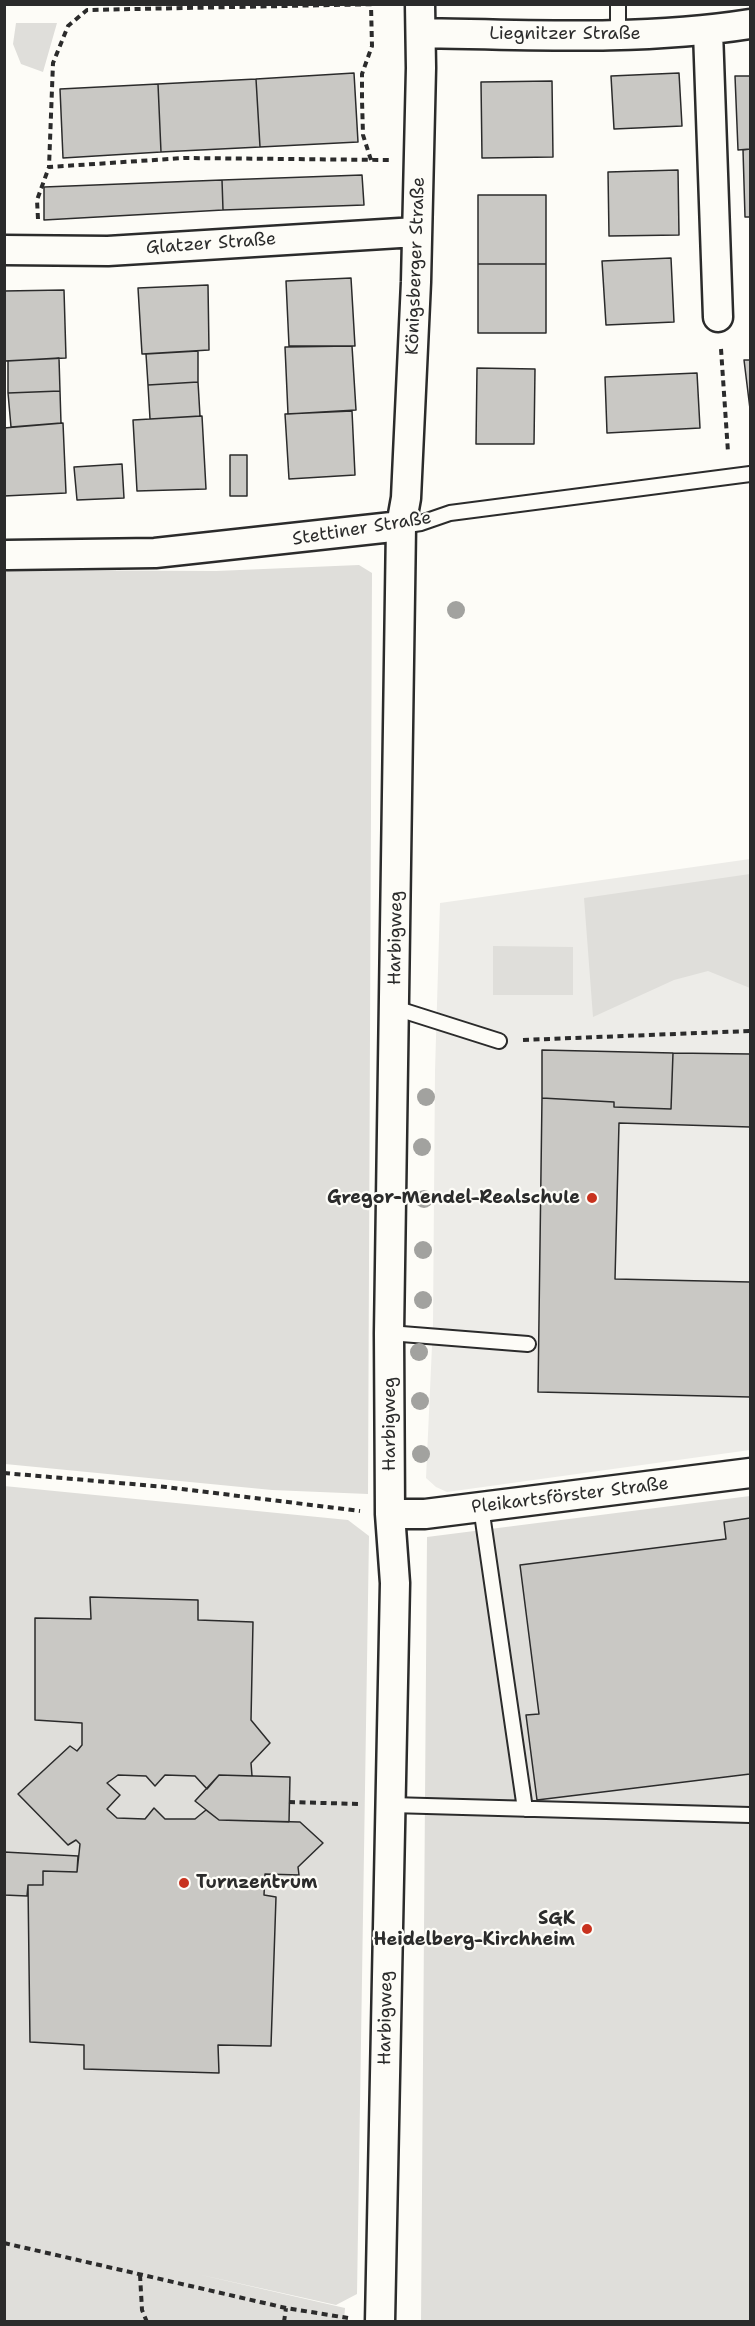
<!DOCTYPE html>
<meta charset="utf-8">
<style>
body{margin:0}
#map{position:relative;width:755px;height:2326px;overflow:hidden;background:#fdfcf7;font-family:"Shantell Sans",sans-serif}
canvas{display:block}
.frame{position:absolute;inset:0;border:6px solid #2b2b2b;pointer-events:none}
</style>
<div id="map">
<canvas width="755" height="2326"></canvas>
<div class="frame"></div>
</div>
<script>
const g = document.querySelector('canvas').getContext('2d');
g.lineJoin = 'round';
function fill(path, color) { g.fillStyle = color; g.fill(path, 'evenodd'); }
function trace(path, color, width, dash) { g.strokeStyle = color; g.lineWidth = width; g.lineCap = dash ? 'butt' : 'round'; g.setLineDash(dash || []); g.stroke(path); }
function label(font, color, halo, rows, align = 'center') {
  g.font = font + ' "Shantell Sans",sans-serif'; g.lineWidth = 4.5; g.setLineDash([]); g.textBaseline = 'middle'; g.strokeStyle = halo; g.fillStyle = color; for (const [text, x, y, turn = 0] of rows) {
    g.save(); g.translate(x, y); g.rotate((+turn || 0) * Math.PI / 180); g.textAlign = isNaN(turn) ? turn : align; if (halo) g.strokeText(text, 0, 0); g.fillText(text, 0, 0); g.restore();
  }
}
fill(new Path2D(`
 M750,859V1450L447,1492L436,1487L426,1478L433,1324L435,1071L440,903Z`), '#edece8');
fill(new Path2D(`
 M16,23H57L43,72L21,64L13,44Z
 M359,565L372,573L368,1494L272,1490L5,1464V570L216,571Z
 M750,874V988L708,971L674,980L593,1017L584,898Z
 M493,946L573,947V995H493Z
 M4,1486L348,1520L369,1536L357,2294L336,2305L197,2274L345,2308L344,2321H5Z
 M750,1496V2321L421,2322L427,1537Z`), '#dfdeda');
const building = new Path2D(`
 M354,73L358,142L260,147L256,79Z
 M679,73L682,126L614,129L611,76Z
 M735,76H750V149L738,150Z
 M256,79L260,147L161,152L158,84Z
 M552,81L553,157L482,158L481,82Z
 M158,84L161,152L63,158L60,89Z
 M750,149V217H745L743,150Z
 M678,170L679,235L609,236L608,172Z
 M362,175L364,205L223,210L222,180Z
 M222,180L223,210L44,220V187Z
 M478,195H546V264H478Z
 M671,258L674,322L606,325L602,261Z
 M478,264H546V333H478Z
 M351,278L355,346H289L286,281Z
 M208,285L209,350L142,354L138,288Z
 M64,290L66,358L4,361V291Z
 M352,346L356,410L288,414L285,347Z
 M198,351V382L148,385L146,354Z
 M59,358L60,391L8,393V361Z
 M744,360H750V409Z
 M477,368L535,369L534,444H476Z
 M697,373L700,428L607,433L605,377Z
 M198,382L200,416L150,419L148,385Z
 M60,391L61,423L11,427L8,393Z
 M352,411L355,475L289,479L285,414Z
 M202,416L206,489L137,491L133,420Z
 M63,423L66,493L4,496V428Z
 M230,455H247V496H230Z
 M122,464L124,498L77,500L74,467Z
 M542,1050L673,1053L671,1109L614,1107V1102L542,1098Z
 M673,1053L750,1054V1127L619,1123L615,1279L750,1282V1397L538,1392L542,1098L614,1102V1107L671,1109Z
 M750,1518V1774L537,1800L526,1715L539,1714L520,1565L726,1539L724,1522Z
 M90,1597L198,1600V1620L253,1622L251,1720L270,1743L251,1763L252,1776L219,1775L207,1789L195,1776L165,1775L155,1786L146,1776L118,1775L107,1783L120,1795L107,1809L117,1818L145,1819L154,1808L165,1819H195L206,1810L219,1820L300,1822L323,1843L298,1867L299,1875L265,1874L264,1895L276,1897L271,2046L218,2045L219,2073L84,2069V2045L30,2042L28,1885H43V1871L77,1872L80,1844L76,1840L68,1845L18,1794L70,1746L77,1751L82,1745V1723L35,1720V1618L91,1619Z
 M219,1775L290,1777L289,1822L219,1820L195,1801Z
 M4,1852L78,1856L77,1872L43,1871V1885H28L27,1896L4,1895Z`);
fill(building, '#c9c8c4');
trace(building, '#2b2b2b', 1.5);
const service = new Path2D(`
 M618,4V35
 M401,526L421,523L450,513L750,474
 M395,1008L499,1041
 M389,1333L528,1344
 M481,1507L525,1809
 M391,1805L750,1815`);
const minor = new Path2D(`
 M708,31L718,317
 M421,33C530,35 642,41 750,24
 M4,250L108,251L416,232
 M7,555L155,553L401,526
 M390,1514H425L750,1473
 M380,2322L395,1583L390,1514L389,1333L401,526L406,498L416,282L421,68L420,4`);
trace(service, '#2b2b2b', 18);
trace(minor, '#2b2b2b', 33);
trace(new Path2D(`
 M382,4L87,10L68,26L53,63L49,167L184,158L389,160
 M371,160L363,135L362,100V74L372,46L371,5
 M38,219L37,200L49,167
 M721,349L728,452
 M523,1040L750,1031
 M4,1473L166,1487L360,1511
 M289,1802L360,1804
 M4,2243L286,2308L348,2318
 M140,2275L142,2310L147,2322
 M284,2322L286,2308`), '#2b2b2b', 4, [6, 4.5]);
trace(service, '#fdfcf7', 14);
trace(minor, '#fdfcf7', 28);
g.fillStyle = '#a2a29f';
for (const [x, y] of [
 [456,610],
 [426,1097],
 [422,1147],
 [424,1199],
 [423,1250],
 [423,1300],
 [419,1352],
 [420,1401],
 [421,1454]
]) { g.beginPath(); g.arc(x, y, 9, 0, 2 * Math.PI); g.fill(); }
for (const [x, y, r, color] of [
 [592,1198,6,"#c8321e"],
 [184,1883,6,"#c8321e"],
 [587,1929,6,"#c8321e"]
]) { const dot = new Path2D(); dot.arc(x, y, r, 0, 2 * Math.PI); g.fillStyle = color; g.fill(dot); trace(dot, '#fdfcf7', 2); }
label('18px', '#2b2b2b', '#fdfcf7', [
 ["Liegnitzer Straße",565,34],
 ["Glatzer Straße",211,244,-4],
 ["Königsberger Straße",416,266,-88],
 ["Stettiner Straße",362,529,-9],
 ["Harbigweg",396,938,-89],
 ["Harbigweg",390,1424,-90],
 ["Pleikartsförster Straße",570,1496,-7],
 ["Harbigweg",386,2018,-89]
]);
label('bold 18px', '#2b2b2b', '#fdfcf7', [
 ["Gregor-Mendel-Realschule",580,1198],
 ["Turnzentrum",196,1883,"left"],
 ["SGK",575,1919],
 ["Heidelberg-Kirchheim",575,1940]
], 'right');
</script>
